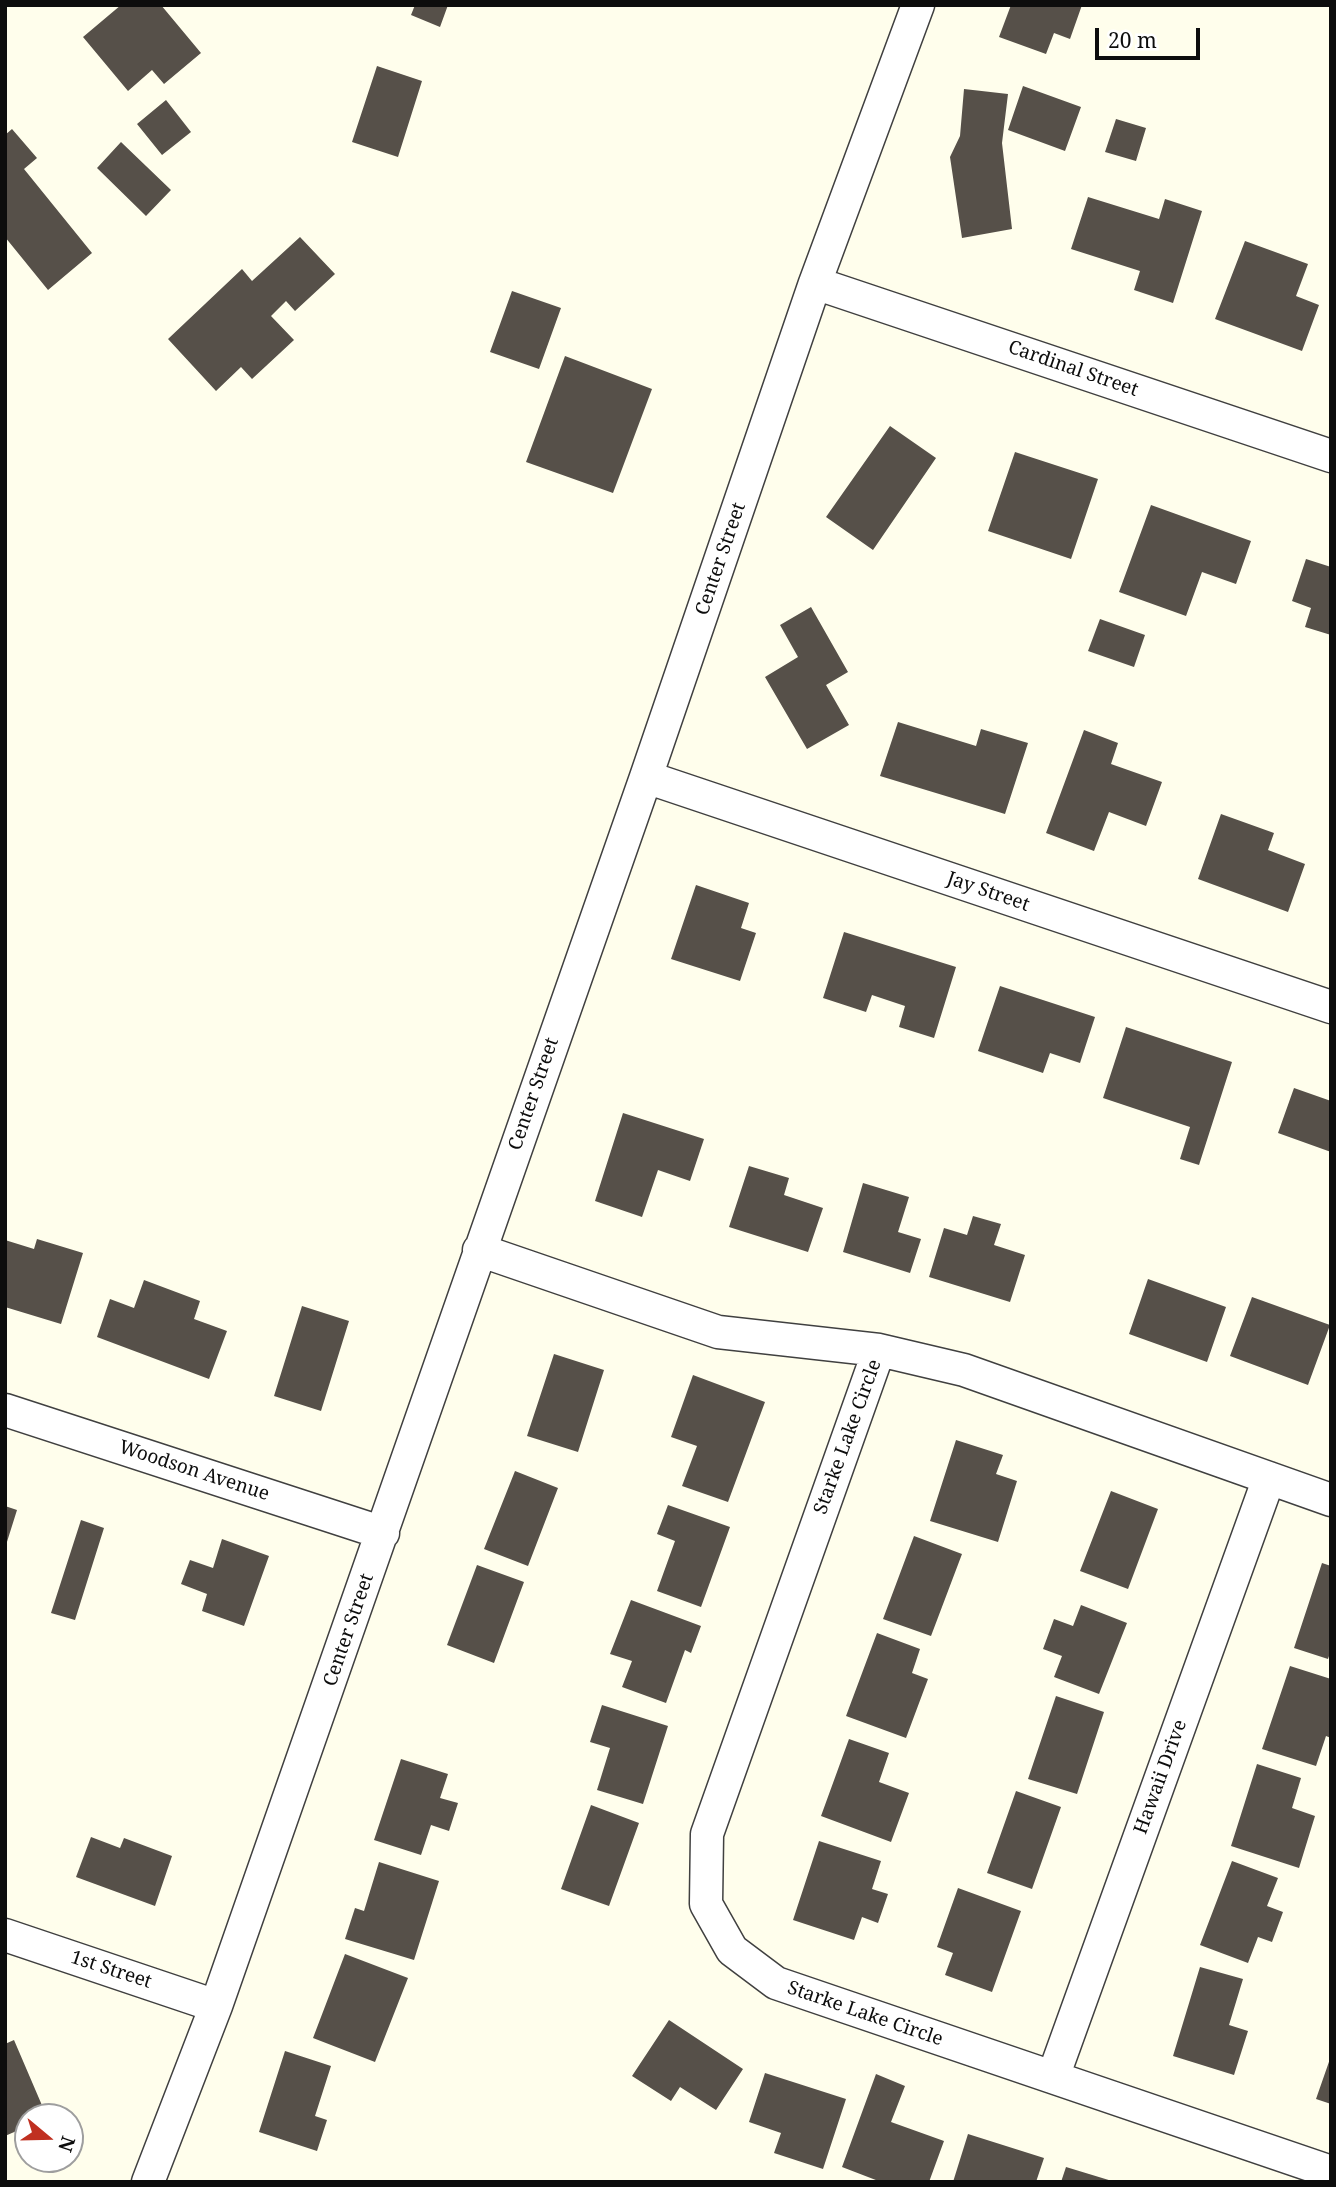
<!DOCTYPE html>
<style>
body{margin:0}
#map{position:relative;width:1336px;height:2187px;overflow:hidden;background:#fffeec;font-family:"Noto Serif",serif}
canvas{display:block}
.frame{position:absolute;inset:0;border:7px solid #0d0d0d;pointer-events:none}
.north{position:absolute;left:14px;top:2103px;width:70px;height:70px;box-sizing:border-box;background:#fff;border:2px solid #9e9e9e;border-radius:50%;rotate:109deg;font-size:19px;font-weight:700;line-height:28px;text-align:center;color:#0d0d0d}
.north::after{content:'';display:block;margin:auto;width:24px;height:32px;background:#c03021;clip-path:polygon(50% 0,100% 100%,50% 72%,0 100%)}
.scale{position:absolute;left:1095px;top:28px;width:105px;height:32px;box-sizing:border-box;border:4px solid #0d0d0d;border-top:0;padding-left:9px;font-size:21px;line-height:24px;white-space:nowrap;color:#0d0d0d;-webkit-text-stroke:5px #fff;paint-order:stroke}
</style>
<div id="map">
<canvas width="1336" height="2187"></canvas>
<div class="frame"></div>
<div class="north">N</div>
<div class="scale">20 m</div>
</div>
<script>
const g = document.querySelector('canvas').getContext('2d');
g.lineJoin = 'round';
function fill(path, color) { g.fillStyle = color; g.fill(path, 'evenodd'); }
function trace(path, color, width, dash) { g.strokeStyle = color; g.lineWidth = width; g.lineCap = dash ? 'butt' : 'round'; g.setLineDash(dash || []); g.stroke(path); }
function label(font, color, halo, rows, align = 'center') {
  g.font = font + ' "Noto Serif",serif'; g.lineWidth = 7; g.setLineDash([]); g.textBaseline = 'middle'; g.strokeStyle = halo; g.fillStyle = color; for (const [text, x, y, turn = 0] of rows) {
    g.save(); g.translate(x, y); g.rotate((+turn || 0) * Math.PI / 180); g.textAlign = isNaN(turn) ? turn : align; if (halo) g.strokeText(text, 0, 0); g.fillText(text, 0, 0); g.restore();
  }
}
fill(new Path2D(`
 M121,5H161L201,53L164,84L152,70L128,91L83,37Z
 M415,5H448L440,27L411,15Z
 M1011,5H1082L1070,39L1054,33L1046,54L999,37Z
 M377,66L422,81L398,157L352,142Z
 M1023,86L1081,107L1065,151L1008,130Z
 M964,89L1008,94L1002,143L1012,229L962,238L950,157L960,136Z
 M166,100L191,132L162,155L137,124Z
 M1116,119L1146,128L1136,161L1105,152Z
 M12,129L37,158L24,169L92,253L48,290L5,237V135Z
 M121,142L171,190L146,216L97,168Z
 M1088,197L1159,219L1165,199L1202,211L1173,303L1134,290L1140,271L1071,249Z
 M300,237L335,274L295,311L286,301L271,316L294,340L252,379L241,367L216,391L168,339L242,269L252,281Z
 M1245,241L1308,264L1296,296L1319,305L1302,351L1215,319Z
 M512,291L561,308L539,369L490,352Z
 M565,356L652,389L613,493L526,462Z
 M890,426L936,458L873,550L826,517Z
 M1015,452L1098,479L1071,559L988,531Z
 M1151,505L1251,541L1236,584L1202,572L1186,616L1119,592Z
 M1306,559L1331,567V635L1305,627L1311,608L1292,601Z
 M811,607L848,672L826,685L849,725L807,749L765,677L798,657L780,625Z
 M1100,619L1145,635L1134,667L1088,651Z
 M898,722L976,746L981,729L1028,743L1005,814L880,776Z
 M1084,730L1118,743L1111,764L1162,782L1146,826L1109,812L1094,851L1046,833Z
 M1221,814L1274,833L1268,850L1305,864L1288,912L1198,879Z
 M696,885L749,903L741,928L756,933L740,981L671,959Z
 M844,932L956,967L934,1038L899,1027L905,1006L872,995L866,1012L823,998Z
 M1000,986L1095,1017L1080,1063L1050,1053L1043,1073L978,1051Z
 M1126,1027L1232,1062L1199,1165L1180,1159L1190,1127L1103,1098Z
 M1294,1088L1331,1101V1152L1278,1133Z
 M623,1113L704,1139L690,1181L658,1170L642,1217L595,1201Z
 M749,1166L789,1178L784,1195L823,1208L808,1252L729,1227Z
 M863,1183L909,1197L898,1232L921,1239L910,1273L843,1252Z
 M973,1216L1001,1224L994,1245L1025,1255L1010,1302L929,1277L944,1228L967,1235Z
 M37,1239L83,1253L61,1324L5,1307V1240L34,1249Z
 M1148,1279L1226,1307L1207,1362L1129,1334Z
 M144,1280L200,1301L194,1319L227,1331L209,1379L97,1337L110,1299L134,1308Z
 M1252,1297L1330,1325L1308,1385L1230,1356Z
 M302,1306L349,1321L321,1411L274,1396Z
 M554,1354L604,1370L578,1452L527,1436Z
 M693,1375L765,1402L728,1502L682,1486L697,1446L671,1437Z
 M956,1440L1003,1455L996,1474L1017,1481L998,1542L930,1521Z
 M515,1471L558,1488L528,1566L484,1549Z
 M1111,1491L1158,1509L1128,1589L1080,1571Z
 M668,1505L730,1527L701,1607L657,1591L675,1541L657,1534Z
 M5,1506L17,1510L6,1545H5Z
 M81,1520L104,1528L75,1620L51,1613Z
 M914,1536L962,1554L931,1636L883,1619Z
 M222,1539L269,1556L244,1626L202,1611L207,1594L181,1584L190,1560L213,1568Z
 M1322,1563L1331,1566V1650L1328,1659L1294,1648Z
 M477,1565L524,1582L494,1663L447,1645Z
 M631,1600L701,1626L691,1653L685,1650L666,1703L622,1687L632,1661L610,1654Z
 M1081,1605L1127,1623L1099,1694L1054,1677L1062,1656L1043,1649L1054,1619L1073,1626Z
 M877,1633L920,1649L912,1673L928,1679L906,1738L846,1716Z
 M1290,1666L1331,1679V1738L1326,1736L1316,1766L1262,1749Z
 M1056,1696L1104,1712L1077,1794L1028,1779Z
 M602,1705L668,1726L643,1804L597,1790L610,1748L590,1742Z
 M849,1739L889,1753L879,1782L909,1793L891,1842L821,1816Z
 M401,1759L448,1774L440,1798L458,1803L449,1831L431,1825L421,1855L374,1840Z
 M1257,1764L1301,1778L1292,1808L1315,1816L1299,1868L1231,1846Z
 M1016,1791L1061,1807L1032,1889L987,1873Z
 M591,1805L639,1823L609,1906L561,1889Z
 M91,1837L120,1848L124,1838L172,1856L155,1906L76,1877Z
 M819,1841L881,1861L872,1889L888,1894L878,1923L862,1917L854,1940L793,1920Z
 M1232,1861L1278,1878L1267,1906L1283,1912L1272,1942L1258,1937L1248,1963L1200,1945Z
 M379,1862L439,1881L414,1960L345,1939L355,1908L364,1911Z
 M958,1888L1021,1911L992,1992L945,1975L953,1953L937,1947Z
 M345,1954L408,1978L375,2062L313,2038Z
 M1200,1967L1243,1979L1229,2025L1248,2031L1234,2075L1173,2056Z
 M669,2020L743,2069L716,2110L680,2087L671,2101L632,2076Z
 M14,2040L47,2117H28V2126L5,2136V2044Z
 M285,2051L331,2066L315,2116L327,2120L317,2151L259,2132Z
 M1331,2056V2104L1316,2099Z
 M765,2073L846,2099L823,2169L774,2153L781,2133L749,2122Z
 M876,2074L905,2086L891,2122L944,2141L929,2182H881L842,2167Z
 M968,2134L1044,2158L1036,2182H953Z
 M1066,2167L1112,2181V2182H1061Z`), '#565049');
const street = new Path2D(`
 M815,283L1331,456
 M646,777L1331,1007
 M479,1250L718,1332L879,1350L964,1370L1331,1500
 M879,1350L707,1834L706,1904L732,1950L776,1983L1331,2172
 M5,1410L383,1533
 M5,1935L216,2006
 M1053,2077L1269,1478
 M148,2182L216,2006L646,777L815,283L918,5`);
trace(street, '#404040', 35);
trace(street, '#fff', 32);
label('19px', '#0d0d0d', '#fff', [
 ["Cardinal Street",1073,369,19],
 ["Center Street",721,559,-71],
 ["Jay Street",988,892,19],
 ["Center Street",534,1094,-71],
 ["Starke Lake Circle",848,1437,-70],
 ["Woodson Avenue",194,1471,18],
 ["Center Street",349,1630,-71],
 ["Hawaii Drive",1161,1777,-70],
 ["1st Street",111,1970,18],
 ["Starke Lake Circle",865,2014,19]
]);
</script>
